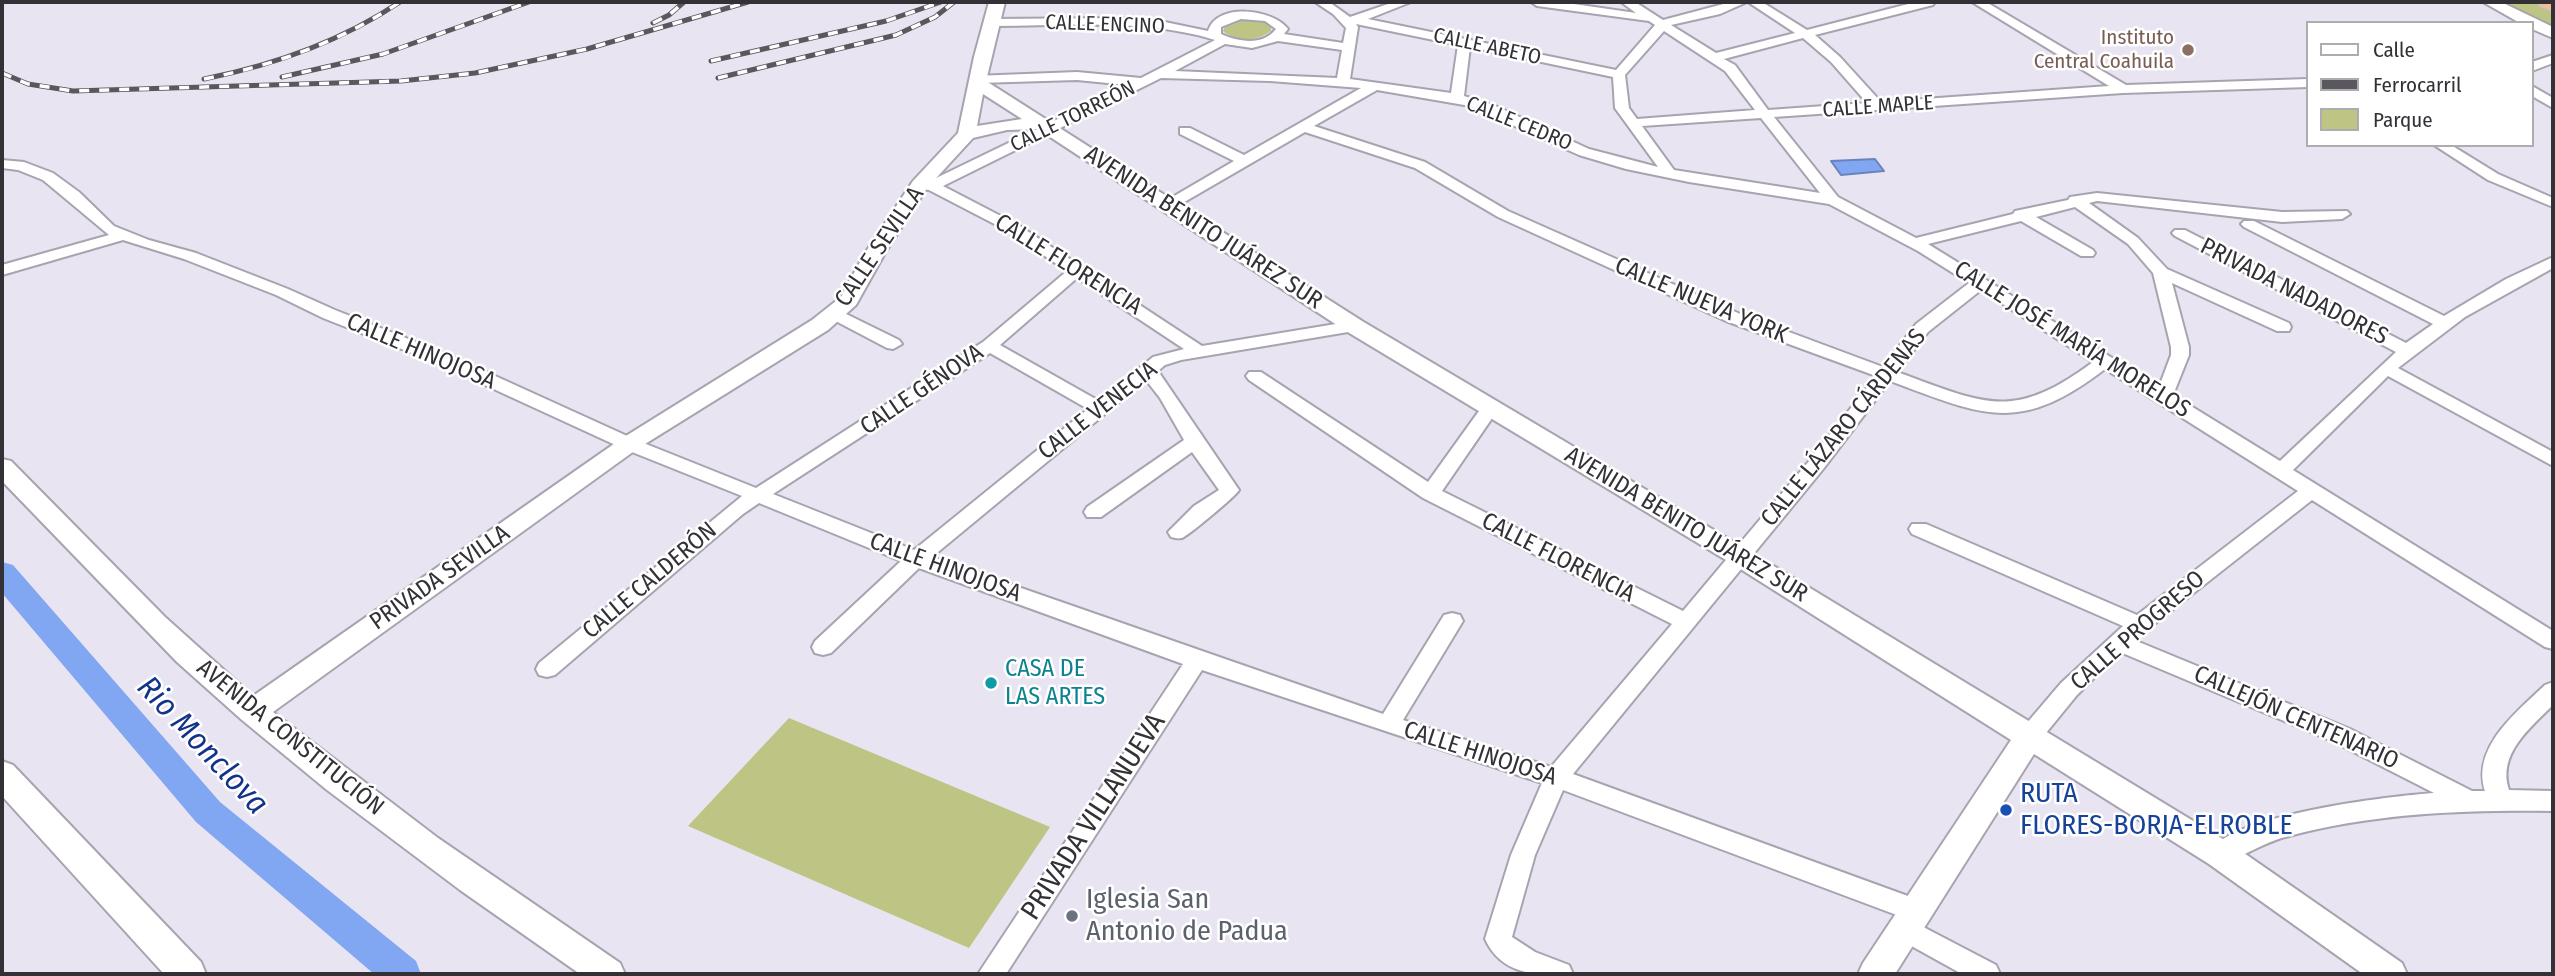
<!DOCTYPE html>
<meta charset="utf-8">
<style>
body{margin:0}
#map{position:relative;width:2555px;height:976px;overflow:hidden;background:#e9e4f1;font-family:"Fira Sans Condensed",sans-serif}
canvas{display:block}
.frame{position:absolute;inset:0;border:4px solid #333136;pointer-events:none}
.legend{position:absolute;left:2306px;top:21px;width:228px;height:126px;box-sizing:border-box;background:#fff;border:2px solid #adadaf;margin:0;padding:9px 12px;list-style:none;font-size:21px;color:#333136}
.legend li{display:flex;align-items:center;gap:14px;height:35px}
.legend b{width:35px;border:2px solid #adadaf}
</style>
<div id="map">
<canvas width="2555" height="976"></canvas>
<div class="frame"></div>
<ul class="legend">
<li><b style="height:9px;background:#fff"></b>Calle</li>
<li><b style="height:9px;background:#5a575e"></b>Ferrocarril</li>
<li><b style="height:19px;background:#bec484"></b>Parque</li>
</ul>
</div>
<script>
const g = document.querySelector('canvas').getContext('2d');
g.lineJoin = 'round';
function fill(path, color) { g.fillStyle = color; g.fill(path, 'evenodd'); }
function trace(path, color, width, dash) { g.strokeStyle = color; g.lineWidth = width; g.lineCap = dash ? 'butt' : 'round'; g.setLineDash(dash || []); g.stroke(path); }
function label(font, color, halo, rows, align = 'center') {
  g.font = font + ' "Fira Sans Condensed",sans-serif'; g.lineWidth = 5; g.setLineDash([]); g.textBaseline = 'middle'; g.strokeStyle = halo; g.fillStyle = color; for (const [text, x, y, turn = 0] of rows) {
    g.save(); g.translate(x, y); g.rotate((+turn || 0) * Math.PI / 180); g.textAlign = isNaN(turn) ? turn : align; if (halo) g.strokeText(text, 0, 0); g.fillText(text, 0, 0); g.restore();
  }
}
fill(new Path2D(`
 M2495,2H2531L2553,9V30Z
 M1245,18L1260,20L1271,25V31C1257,42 1236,42 1223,31L1226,24Z
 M789,718L1050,827L969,948L688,826Z`), '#bec484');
const water = new Path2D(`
 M1875,159L1884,171L1841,175L1831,161Z`);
fill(water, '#81a6f2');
trace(water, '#6a83ba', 2);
fill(new Path2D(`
 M2,562L13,565L220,802L416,961L421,974H374L196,822L2,593Z`), '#81a6f2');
const minor = new Path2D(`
 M1315,2H1329L1350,17L1394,2H1411L1368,19L1616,70L1655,25L1649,21L1537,6L1531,2H1560L1636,13L1621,2H1635L1663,20L1731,2H1747L1720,14L1671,25L1716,53L1795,33L1748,2H1762L1807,30L1916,2H1935L1933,5L1815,35L1840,57L1881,102L2109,86L1972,2H1986L2126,85L2308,79V87L2123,93L1774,117L1838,197L1916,238L2013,214L2015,211L2068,200L2070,197L2097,193L2282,212L2347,211L2350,214L2342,219L2282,222L2097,201L2089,203L2138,238L2167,269L2289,323L2291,327L2289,331H2277L2172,283L2189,347V355L2173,395L2280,461L2396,352L2175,236L2172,233L2175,230H2185L2406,343L2433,324L2244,227L2241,224L2244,221H2254L2444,316L2506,279L2553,257V268L2465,317L2398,368L2553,452V466L2388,376L2293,470L2553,631V649L2545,647L2312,500L2134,640L2350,729L2472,791H2485C2471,747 2518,711 2545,685L2553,682V705C2530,728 2497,754 2509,790L2553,791V811C2465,810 2375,813 2289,836C2264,842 2244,856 2220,865L2211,862L2208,854C2226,815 2391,796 2434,793L2334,742L2120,652L2077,695L2037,744L2029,746L2021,744L2017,737L2021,730L2061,683L2123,626L1912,534L1909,529L1912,524H1926L2137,615L2298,491L2105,369C2019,435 1984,416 1890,381L1824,468L1573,774L1927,903L1931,911L1927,919L1918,923L1563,790L1535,855L1512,937L1535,952L1569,965L1573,974C1538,976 1502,976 1485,939L1511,855L1542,783L1202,670L1006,974H978L1183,664L919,568L831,653L823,655L815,653L812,647L815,641L901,561L759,503L743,514L555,675L547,677L539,675L536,669L539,663L742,496L622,448L437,363L323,318L276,295L184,259L123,240L2,275V265L109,235L43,180L18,170L2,168V160L24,162L53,173L79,192L114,226L149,240L196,253L288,289L335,310L449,355L636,440L756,488L983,342L1067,271L1008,231L929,190L915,188L913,185L920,181H930L1128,85L1077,80L979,83L974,82V76L1077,72L1141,78L1215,40C1144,18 1065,26 992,26L986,22L988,19L1122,18L1160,21L1208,31C1217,2 1273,9 1288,29L1284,34L1343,43L1346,28L1333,14ZM1241,19L1265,21L1276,29C1263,46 1239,42 1221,34V27ZM1356,24L1458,45L1451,93L1350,79L1358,27ZM1664,31L1725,71L1755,110L1637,119L1629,108L1625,75ZM1803,38L1831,62L1867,103L1768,110L1735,65L1724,59ZM1278,41L1342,50L1337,78L1175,71L1225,44L1252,48ZM1470,47L1613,77L1615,108L1658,167L1589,149L1498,107L1464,96ZM1161,78L1270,81L1361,88L1244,155L1190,128H1180V134L1234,161L1164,202L1162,205L1164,208H1174L1305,132L1415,168L1498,217L1726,321L1876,376L1810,460L1683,611L1442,491L1499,408L1496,404H1484L1428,482L1261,372H1249L1246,376L1249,380L1423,498L1672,624L1551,767L1403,720L1463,621L1460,615L1452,613L1444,615L1383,714L932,557L1146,380L1160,398L1184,440L1087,507L1084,512L1087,517H1101L1192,452L1219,490L1194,506L1168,532L1171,537C1176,538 1177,539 1182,538C1188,536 1236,496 1239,490L1158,371L1165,365L1181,360L1354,331L1362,326L1354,321L1202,346L1018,225L943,186ZM1377,90L1470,106L1579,155L1626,169L1689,182L1829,204L1918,251L1969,283L1916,324L1883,367L1738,313L1508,211L1425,162L1314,126ZM1761,118L1820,193L1674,170L1642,126ZM2075,207L2128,244L2153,273L2171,347V355L2159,387L1928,244L2021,221L2081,256H2093L2095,253L2093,250L2036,217ZM1077,278L1184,349L1153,357L1099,401L1000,345ZM1981,290L2093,362C2012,422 1986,404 1897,372L1928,332ZM990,353L1088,409L914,550L773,494Z
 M2553,55V63L2532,71V62Z
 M2532,86L2553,98V108L2532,96Z
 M2434,145H2451L2498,174L2553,198V207L2488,180Z
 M836,309L899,340L902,344L893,349L887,348L830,318L828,314L830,310Z
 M1906,918L1996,965L2000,974H1962L1897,938L1893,930L1897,922Z`);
const tertiary = new Path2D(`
 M989,2H1005L986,81L1362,321L1749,551L2231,844L2402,963L2407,974H2363L2209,864L2034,754L1895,974H1858L1863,963L2011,740L1731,563L1346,331L1038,129L1007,130L973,138L927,188L885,253L856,305L828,330L637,449L273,712L438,838L620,963L625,974H580L460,890L327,790L242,720L177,662L2,481V459L11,461L165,617L253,696L621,439L812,320L841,297L865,253L913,181L958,133L974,57ZM983,94L1022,119L977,126Z
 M2483,2H2501L2553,27V38L2532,29V23H2520Z`);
const secondary = new Path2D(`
 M2,761L13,765L201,962L206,974H164L2,796Z`);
const trunk = new Path2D(`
 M2538,2H2553V10L2541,6Z`);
trace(minor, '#a8a3af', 4);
trace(tertiary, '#a8a3af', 4);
trace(secondary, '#a8a3af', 4);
trace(trunk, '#c6c5c7', 3);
fill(minor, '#fff');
fill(tertiary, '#fff');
fill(secondary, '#fff');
fill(trunk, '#f7bc96');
const rail = new Path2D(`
 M653,23L669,15L684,2
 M711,61L886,21L941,2
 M2,73L28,84L73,91L401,81L475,73L587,49L748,2
 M282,77L383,54L529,2
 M718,78L896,35L935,17L954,2
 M204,79C275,65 340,42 400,2`);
trace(rail, '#5a575e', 5);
trace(rail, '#fff', 3.5, [10]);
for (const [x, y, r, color] of [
 [2188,50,7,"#8d6e63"],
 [991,683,7,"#0f9aa8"],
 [2006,810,7,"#1a4fb4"],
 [1072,916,7,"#6b7280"]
]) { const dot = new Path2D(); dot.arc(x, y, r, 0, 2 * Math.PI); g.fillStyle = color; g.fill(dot); trace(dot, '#fff', 2.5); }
label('21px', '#333136', '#fff', [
 ["CALLE ENCINO",1105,25,2],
 ["CALLE ABETO",1487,47,12],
 ["CALLE MAPLE",1878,107,-4],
 ["CALLE TORREÓN",1073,117,-26],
 ["CALLE CEDRO",1519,124,22]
]);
label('21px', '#785e54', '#fff', [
 ["Instituto",2174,38],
 ["Central Coahuila",2174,62]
], 'right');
label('24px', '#333136', '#fff', [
 ["AVENIDA BENITO JUÁREZ SUR",1203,228,33],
 ["CALLE SEVILLA",880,247,-56],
 ["CALLE FLORENCIA",1068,265,32],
 ["PRIVADA NADADORES",2294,292,27],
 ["CALLE NUEVA YORK",1701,301,23],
 ["CALLE JOSÉ MARÍA MORELOS",2072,340,32],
 ["CALLE HINOJOSA",421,352,23],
 ["CALLE GÉNOVA",922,390,-34],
 ["CALLE VENECIA",1098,411,-38],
 ["CALLE LÁZARO CÁRDENAS",1844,428,-51],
 ["AVENIDA BENITO JUÁREZ SUR",1686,525,31],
 ["CALLE FLORENCIA",1558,558,27],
 ["CALLE HINOJOSA",945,568,20],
 ["PRIVADA SEVILLA",440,578,-35],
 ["CALLE CALDERÓN",650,581,-40],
 ["CALLE PROGRESO",2138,631,-41],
 ["CALLEJÓN CENTENARIO",2296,718,24],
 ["AVENIDA CONSTITUCIÓN",290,738,39],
 ["CALLE HINOJOSA",1480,754,18]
]);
label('24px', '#0d838f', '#fff', [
 ["CASA DE",1005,669],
 ["LAS ARTES",1005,697]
], 'left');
label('28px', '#164399', '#fff', [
 ["RUTA",2020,794],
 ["FLORES-BORJA-ELROBLE",2020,826]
], 'left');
label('28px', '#333136', '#fff', [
 ["PRIVADA VILLANUEVA",1094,817,-57]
]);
label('28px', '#5b616d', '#fff', [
 ["Iglesia San",1086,900],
 ["Antonio de Padua",1086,932]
], 'left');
label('italic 32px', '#11348a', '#fff', [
 ["Rio Monclova",202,746,47]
]);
</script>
